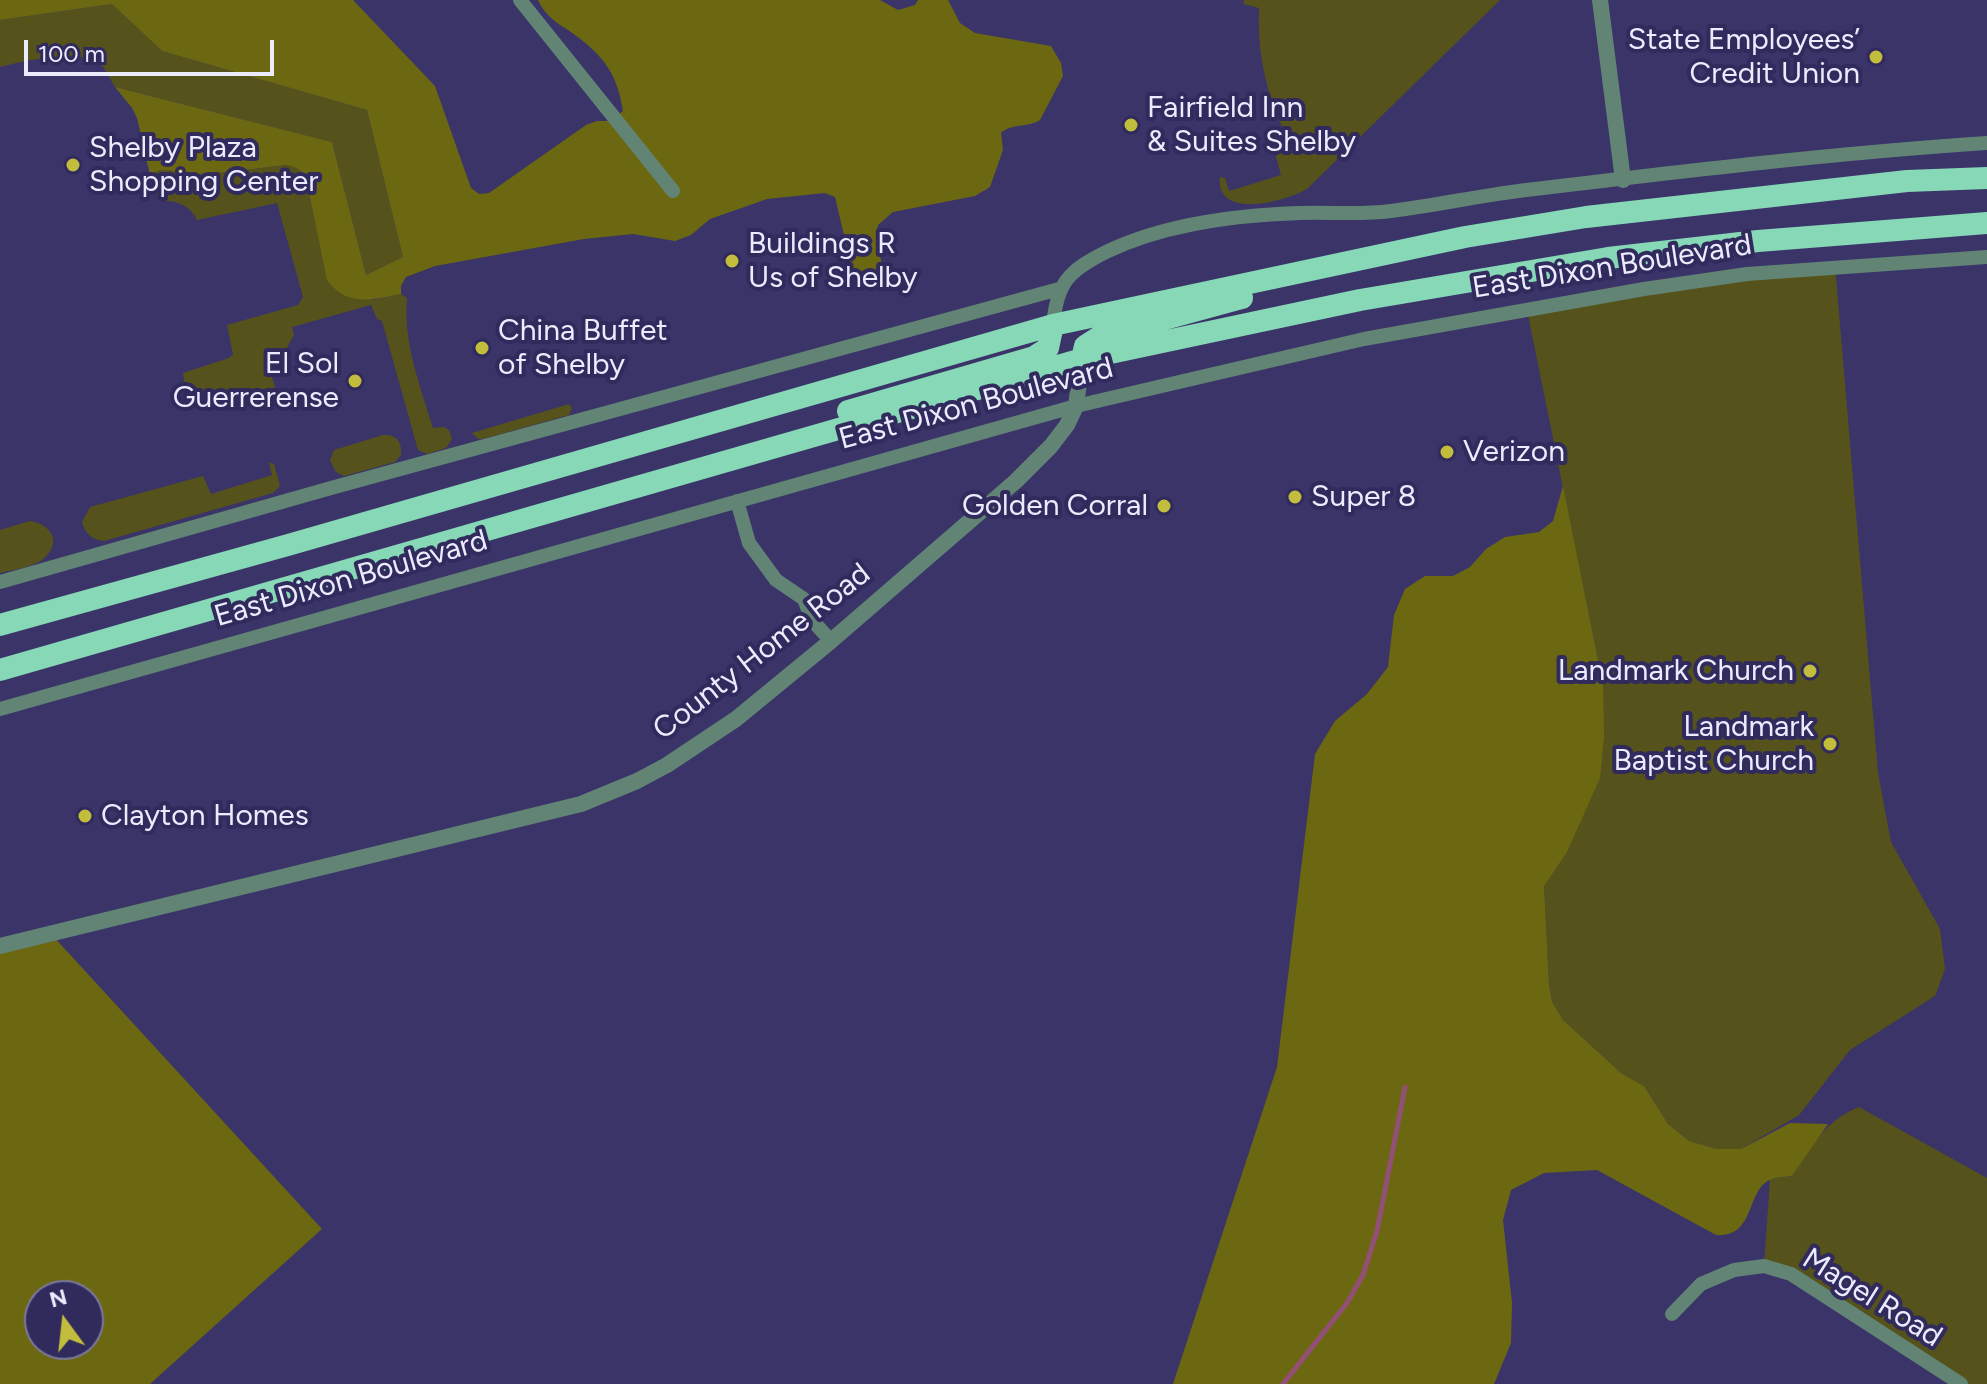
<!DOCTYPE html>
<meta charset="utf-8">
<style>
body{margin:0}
#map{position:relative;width:1987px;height:1384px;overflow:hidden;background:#3a3468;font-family:Figtree,sans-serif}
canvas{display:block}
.north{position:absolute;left:24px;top:1280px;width:80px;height:80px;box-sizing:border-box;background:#312a5c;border:2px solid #7b779d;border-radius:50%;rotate:345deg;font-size:22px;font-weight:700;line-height:32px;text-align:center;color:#ebebfe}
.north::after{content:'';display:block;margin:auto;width:28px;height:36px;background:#c3bd3e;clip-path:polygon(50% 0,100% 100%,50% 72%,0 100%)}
.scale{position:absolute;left:24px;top:40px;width:250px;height:36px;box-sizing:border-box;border:4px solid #ebebfe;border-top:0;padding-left:10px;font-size:24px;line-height:28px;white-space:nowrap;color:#ebebfe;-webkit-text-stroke:6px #312a5c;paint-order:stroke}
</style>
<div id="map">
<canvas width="1987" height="1384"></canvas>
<div class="north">N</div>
<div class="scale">100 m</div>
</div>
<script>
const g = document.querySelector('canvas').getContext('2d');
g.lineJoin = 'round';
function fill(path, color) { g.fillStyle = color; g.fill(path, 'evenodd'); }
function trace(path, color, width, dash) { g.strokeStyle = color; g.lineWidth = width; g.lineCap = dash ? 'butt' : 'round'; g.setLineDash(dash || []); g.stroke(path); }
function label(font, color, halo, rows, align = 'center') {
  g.font = font + ' Figtree,sans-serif'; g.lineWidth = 8; g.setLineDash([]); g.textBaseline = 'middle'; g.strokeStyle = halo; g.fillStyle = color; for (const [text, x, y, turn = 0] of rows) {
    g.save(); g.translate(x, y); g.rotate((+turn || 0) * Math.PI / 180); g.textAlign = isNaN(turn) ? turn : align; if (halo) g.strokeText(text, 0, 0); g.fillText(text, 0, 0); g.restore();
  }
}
fill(new Path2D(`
 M1244,0H1500L1307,189C1285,202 1215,220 1220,177L1225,178L1229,191L1281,175L1276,156L1292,146C1268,102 1257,58 1259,8L1243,4Z
 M112,4L162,51L367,110L403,257L366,275L332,142L115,87C110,80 107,70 101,65C82,47 23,61 0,67V20Z
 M286,165L296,167L302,172L373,300L401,294L407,298C403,343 420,385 433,428L444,427L449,430L452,439L446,448L427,454L418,450L382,321L377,319L371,305L292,327L294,335L278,364L269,367L276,391C247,384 220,393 190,402L187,401L183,373L229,358L233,354L227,325L298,305L303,297L277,203L197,220C190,205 175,199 159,201L150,175C165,164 176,175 192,174C223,174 255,168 286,165Z
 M1835,266L1878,773L1891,842L1940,929L1945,969L1935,996L1850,1050L1799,1115L1741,1149H1717L1689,1141L1668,1124L1644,1086L1621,1073L1563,1020L1552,1002L1549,985L1544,886L1603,685L1527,310Z
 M569,404L572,408L569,415L483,439H478L472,433Z
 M383,435C397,434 402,442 401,455L395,462L344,476L336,472L330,460L334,450Z
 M269,462L274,464L280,486L273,493L104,541C92,540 85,533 82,522L90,507L203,476L211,494L272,475Z
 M30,521C52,524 63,544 42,560C32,567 13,570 0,573V530Z
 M1859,1107L1987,1178V1384H1961L1764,1266L1770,1179L1792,1176C1813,1146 1824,1121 1859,1107Z`), '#55531b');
fill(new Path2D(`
 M0,0H353L435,86L471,188L479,194L489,193L586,125L597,121H610L623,111C617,71 601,53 568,30C554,21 545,15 538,0H880L898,10L915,5L918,0H948L960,23L975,33L1051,46L1061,63L1063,76L1040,120C1028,128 1011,123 1001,133L1003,150L990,187L975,196L893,212L878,225C874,244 886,264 881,282L873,288L862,287L854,278L835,197L825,193L767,199L710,219L691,235L675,241L633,234L584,239L435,266L406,277L401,286V294C372,300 347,307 327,280L306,177C300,169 296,167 286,165C255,168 223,174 192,174C176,175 165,164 150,175L137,118L132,108L115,87L332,142L366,275L403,257L367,110L162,51L112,4L0,20Z
 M1563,486L1603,685L1604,736L1600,778L1567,852L1544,886L1549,985L1552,1002L1563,1020L1621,1073L1644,1086L1668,1124L1689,1141L1717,1149H1741L1790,1123L1828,1124L1792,1176C1786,1177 1778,1177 1772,1179C1745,1188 1757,1238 1716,1235L1597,1170L1544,1173L1511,1190L1503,1220L1512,1303L1511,1343L1494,1384H1173L1277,1067L1315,754L1335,721L1367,694L1388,667L1394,615L1405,589L1425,576H1453L1470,567L1486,549L1505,537L1539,532L1553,521Z
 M52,935L322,1229L150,1384H0V946ZM40,1296H88V1344H40Z`), '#6c6811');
trace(new Path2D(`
 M1283,1384L1347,1303L1363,1275L1377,1231L1405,1087`), '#935075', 5);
trace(new Path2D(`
 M520,0L673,191
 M1053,325C1057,283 1068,271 1106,252C1164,224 1236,215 1300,213C1331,212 1361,215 1391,211C1439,205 1487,194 1535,189C1685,171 1836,153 1987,143
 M737,501L749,543L776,580L804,599L812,620L831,641
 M0,582L331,488L1059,289
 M0,709L1076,406L1364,339L1644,289L1747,274L1987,257
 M1672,1314L1701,1284L1734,1270L1764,1266L1791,1274L1961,1384`), '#618475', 14);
trace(new Path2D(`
 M1600,0L1623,180
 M0,946L581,804L637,781L667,765L736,719L831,641L1016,481L1051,446L1067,425L1076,406L1082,359`), '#618475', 16);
trace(new Path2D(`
 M1082,359L1085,346L1099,337L1242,298
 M848,411L1034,357L1048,348L1053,325
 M0,625L288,545L1053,325L1465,237L1586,217L1907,181L1987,178
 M0,670L1082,359L1360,300L1608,258L1758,241L1987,223`), '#86d8b6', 22);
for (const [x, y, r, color] of [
 [1876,57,8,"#c3bd3e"],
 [1131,125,8,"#c3bd3e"],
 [73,165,8,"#c3bd3e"],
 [732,261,8,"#c3bd3e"],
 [482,348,8,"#c3bd3e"],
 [355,381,8,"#c3bd3e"],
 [1447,452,8,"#c3bd3e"],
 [1295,497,8,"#c3bd3e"],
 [1164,506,8,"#c3bd3e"],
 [1810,671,8,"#c3bd3e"],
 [1830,744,8,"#c3bd3e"],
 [85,816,8,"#c3bd3e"]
]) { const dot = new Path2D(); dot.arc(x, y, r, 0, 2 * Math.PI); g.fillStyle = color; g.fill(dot); trace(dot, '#312a5c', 3); }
label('30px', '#ebebfe', '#312a5c', [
 ["State Employees’",1860,40,"right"],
 ["Credit Union",1860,74,"right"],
 ["Fairfield Inn",1147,108],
 ["& Suites Shelby",1147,142],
 ["Shelby Plaza",89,148],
 ["Shopping Center",89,182],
 ["Buildings R",748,244],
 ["Us of Shelby",748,278],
 ["China Buffet",498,331],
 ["of Shelby",498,365],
 ["El Sol",339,364,"right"],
 ["Guerrerense",339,398,"right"],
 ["Verizon",1463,452],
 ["Super 8",1311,497],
 ["Golden Corral",1148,506,"right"],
 ["Landmark Church",1794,671,"right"],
 ["Landmark",1814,727,"right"],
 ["Baptist Church",1814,761,"right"],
 ["Clayton Homes",101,816]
], 'left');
label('30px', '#ebebfe', '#312a5c', [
 ["East Dixon Boulevard",1612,267,-9],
 ["East Dixon Boulevard",976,404,-15],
 ["East Dixon Boulevard",351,579,-16],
 ["County Home Road",762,652,-38],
 ["Magel Road",1872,1298,32]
]);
</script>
